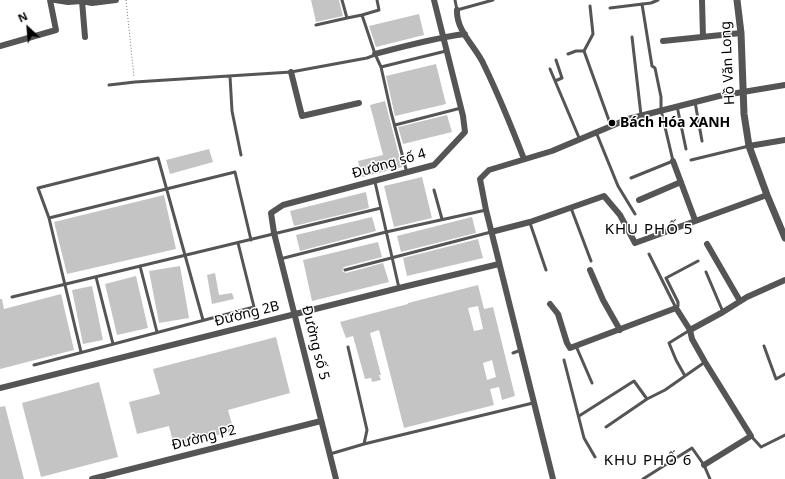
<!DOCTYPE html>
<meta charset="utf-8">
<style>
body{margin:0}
#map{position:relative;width:785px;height:479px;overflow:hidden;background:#fff;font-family:"Noto Sans",sans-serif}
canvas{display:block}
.north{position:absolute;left:8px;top:8px;width:40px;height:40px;-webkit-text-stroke:3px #fff;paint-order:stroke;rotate:334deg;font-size:11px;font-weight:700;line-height:16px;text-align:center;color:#000}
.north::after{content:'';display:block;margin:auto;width:14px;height:18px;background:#000;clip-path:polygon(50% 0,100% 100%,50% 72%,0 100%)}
</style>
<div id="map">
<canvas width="785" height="479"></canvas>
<div class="north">N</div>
</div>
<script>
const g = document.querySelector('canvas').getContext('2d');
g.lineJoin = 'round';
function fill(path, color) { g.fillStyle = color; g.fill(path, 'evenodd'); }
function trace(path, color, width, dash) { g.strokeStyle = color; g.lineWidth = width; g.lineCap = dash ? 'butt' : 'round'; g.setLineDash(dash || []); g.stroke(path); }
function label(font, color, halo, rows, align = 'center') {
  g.font = font + ' "Noto Sans",sans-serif'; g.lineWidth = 3; g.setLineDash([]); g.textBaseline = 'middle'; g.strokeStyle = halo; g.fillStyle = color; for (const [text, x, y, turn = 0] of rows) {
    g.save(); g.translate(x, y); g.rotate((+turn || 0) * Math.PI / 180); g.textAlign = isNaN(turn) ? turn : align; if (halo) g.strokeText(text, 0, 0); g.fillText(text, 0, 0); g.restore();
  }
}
fill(new Path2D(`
 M311,0H339L343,16L316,22Z
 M419,14L424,35L376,47L369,26Z
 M436,64L446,104L395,116L386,76Z
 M385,101L402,167L362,177L358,161L383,155L370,105Z
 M447,115L452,132L403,144L398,127Z
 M209,149L213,162L170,174L166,160Z
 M422,177L432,218L394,227L384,186Z
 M366,192L369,208L294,226L290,211Z
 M164,195L176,249L67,274L54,222Z
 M372,217L376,231L300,251L296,235Z
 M472,217L476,233L401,252L397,236Z
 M478,239L483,258L407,276L403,258Z
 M378,242L382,257L344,267L342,271L346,273L383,263L389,282L312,301L303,260Z
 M180,266L189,318L159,323L149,271Z
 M215,273L219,295L232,293L234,299L212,304L207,275Z
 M136,276L148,328L117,335L105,284Z
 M478,285L484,309L493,307L515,396L502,400L499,387L490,389L494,405L404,428L379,330L370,333L381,375H379L381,380L372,382L371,378L365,379L353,336L346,338L340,322L408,304V303ZM478,306L483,329L474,331L468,308ZM492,360L496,377L487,380L483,363Z
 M92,286L103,340L83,344L72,290Z
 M61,294L74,350L0,369V299H2L4,309Z
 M276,337L290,393L228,410L234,431L174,446L169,426L137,434L129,402L160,394L153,369Z
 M99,382L118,457L41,477L22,403Z
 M5,406L24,479H0V407Z`), '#c4c4c4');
trace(new Path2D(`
 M126,0L134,77`), '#777', 1, [1, 2]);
trace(new Path2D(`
 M342,0L347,18L362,15L375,54L381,67L391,112L407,173
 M455,0L457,10L493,0
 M590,6L593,34L584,51L611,126
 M610,8L651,3L658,0
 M362,15L379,10L377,0
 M316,25L347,18
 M632,37L641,115
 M568,54L576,51H584
 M381,67L446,51
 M550,69L580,140
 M230,76L232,111L241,155
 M555,81L562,78L556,60
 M109,85L135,82L291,72L367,58L375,55
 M695,102L702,141
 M677,106L686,149
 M395,125L461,108
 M596,132L618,186L635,214
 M691,160L749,146
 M631,178L673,161L661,110V97L655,68L652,66L642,4
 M375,182L399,288
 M434,190L442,219
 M571,208L591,261
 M49,218L38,188L158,158L203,320
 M530,223L546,270
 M649,254L676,308
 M280,259L386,232L486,210
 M140,266L157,332
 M345,270L491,232
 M706,272L723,312
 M96,277L113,344
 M12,297L381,208
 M676,308L678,306V302L666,278L698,261
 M576,346L592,383
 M764,346L776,379L785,374
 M81,352L49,218L235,172L251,240
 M513,353L521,350
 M564,360L584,438L595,457
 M34,365L254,307L238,243
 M685,376L676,360L669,343L690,330
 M579,416L634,381L647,399L665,390L705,362
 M606,427L647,399
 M751,436L761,447L785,435
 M364,444L533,403
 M330,454L364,444L367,430L348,347
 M643,479L692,448L704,465L710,479`), '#555', 3);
trace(new Path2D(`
 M55,0L68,2L82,1L92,3L116,0
 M702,0L703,37
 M82,1L85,37
 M457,10C456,31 476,47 484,65C499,96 512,128 524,159
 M663,41L741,33
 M0,46L56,30L50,0
 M375,54C405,46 434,38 465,34
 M291,72L302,116L359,103
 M749,146L785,140
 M673,161L695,220
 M639,200L681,182
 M491,232L530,222L604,196L620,215L635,243L767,195
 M707,244L740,301
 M590,270L603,300L620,330
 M550,304L558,314L567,343L570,348L676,308L690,330L692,339L705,362L751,436L704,465
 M690,330L723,312L747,297L785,280
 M0,388L399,288L499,264
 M92,479L321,421
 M336,479L274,233L271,213L283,205L434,165L465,132L463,116L434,0
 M553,479L486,210L480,179L489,170L552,151L628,119L719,96L785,85`), '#555', 6);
trace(new Path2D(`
 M737,0L741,33L744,114L749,146L767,195L785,238`), '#555', 7);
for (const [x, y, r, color] of [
 [612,123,4,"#000"]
]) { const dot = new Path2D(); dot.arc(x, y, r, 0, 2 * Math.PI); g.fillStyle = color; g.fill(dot); trace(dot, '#fff', 1.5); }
label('14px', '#000', '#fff', [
 ["Hồ Văn Long",728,63,-93],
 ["Đường số 4",389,164,-16],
 ["Đường 2B",247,314,-14],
 ["Đường số 5",315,343,76],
 ["Đường P2",204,438,-14]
]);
label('bold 14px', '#000', '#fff', [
 ["Bách Hóa XANH",620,123]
], 'left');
g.letterSpacing = '1px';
label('15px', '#000', '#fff', [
 ["KHU PHỐ 5",649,230],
 ["KHU PHỐ 6",648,461]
]);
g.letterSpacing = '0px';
</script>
